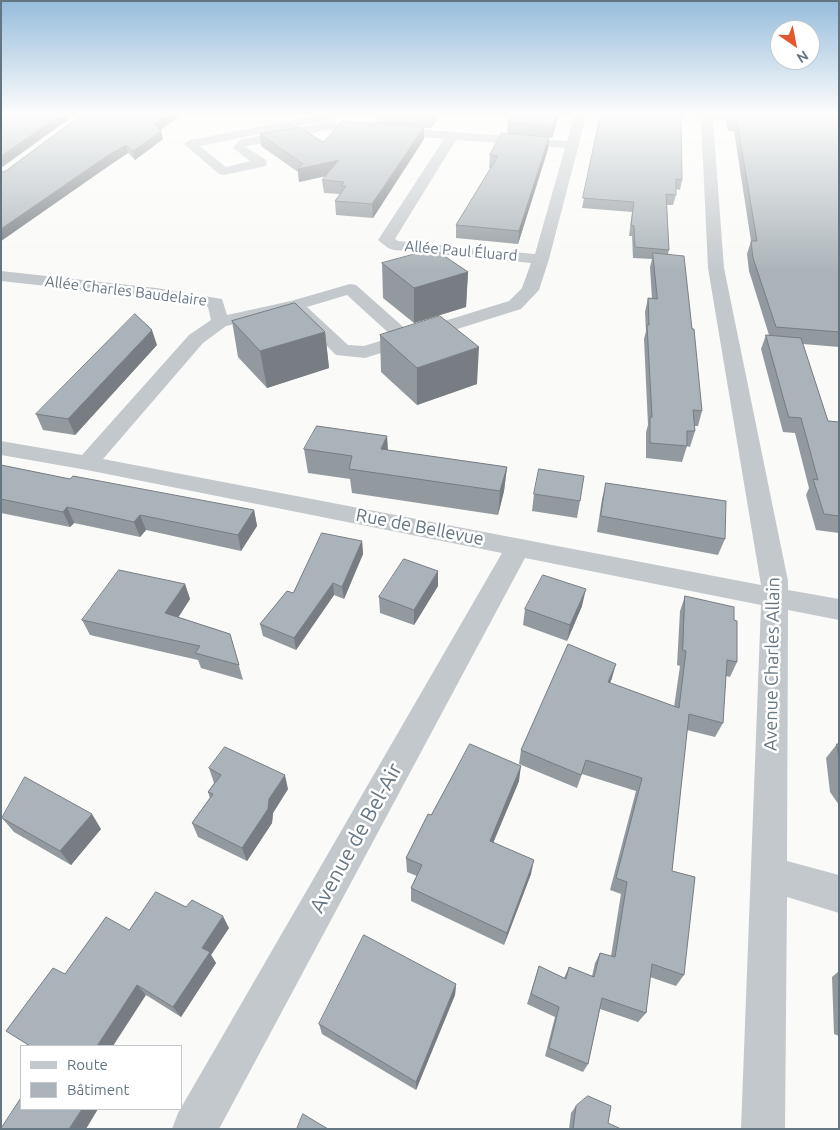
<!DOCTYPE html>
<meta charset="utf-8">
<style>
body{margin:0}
#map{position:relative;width:840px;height:1130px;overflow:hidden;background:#fafaf8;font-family:Ubuntu,sans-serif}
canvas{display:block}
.frame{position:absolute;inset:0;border:2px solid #657683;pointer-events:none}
.legend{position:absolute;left:20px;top:1045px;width:162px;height:65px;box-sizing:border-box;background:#fff;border:1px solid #c1c8cd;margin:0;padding:6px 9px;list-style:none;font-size:15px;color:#657683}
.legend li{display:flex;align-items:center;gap:10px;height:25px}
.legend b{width:25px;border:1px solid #c1c8cd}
.north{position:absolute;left:770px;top:20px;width:50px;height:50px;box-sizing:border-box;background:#fff;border:1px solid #c1c8cd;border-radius:50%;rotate:147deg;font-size:14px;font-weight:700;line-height:20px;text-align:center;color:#657683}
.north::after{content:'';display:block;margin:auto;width:18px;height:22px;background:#e4572e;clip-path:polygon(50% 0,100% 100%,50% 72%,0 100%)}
</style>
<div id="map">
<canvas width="840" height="1130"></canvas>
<div class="frame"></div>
<ul class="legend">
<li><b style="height:6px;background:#c3c8cc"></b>Route</li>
<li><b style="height:14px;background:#aab3b9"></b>Bâtiment</li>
</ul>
<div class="north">N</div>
</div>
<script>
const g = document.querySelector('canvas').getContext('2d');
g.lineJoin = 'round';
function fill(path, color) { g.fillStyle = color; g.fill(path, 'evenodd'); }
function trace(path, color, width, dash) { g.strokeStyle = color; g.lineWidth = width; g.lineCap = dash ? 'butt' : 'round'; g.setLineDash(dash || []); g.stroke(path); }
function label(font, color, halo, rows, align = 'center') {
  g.font = font + ' Ubuntu,sans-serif'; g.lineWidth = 5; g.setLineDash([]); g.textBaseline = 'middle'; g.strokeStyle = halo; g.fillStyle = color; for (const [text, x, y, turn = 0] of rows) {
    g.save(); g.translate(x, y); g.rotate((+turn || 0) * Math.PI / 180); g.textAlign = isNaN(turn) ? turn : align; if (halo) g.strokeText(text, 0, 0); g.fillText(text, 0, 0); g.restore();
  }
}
fill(new Path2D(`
 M326,114H338L340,116L334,119L200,146L226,167L250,161L233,148L239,140L327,122L567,141L574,117L573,114H585L586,117L549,259L539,290L521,309L365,358L336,355L292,311L226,326L203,343L103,459L761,585L708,268L701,119L641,117L635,114H749L763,115L769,118L763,121L713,120L724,268L788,581V590L839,599V620L788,610L787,861L839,875V913L787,897L785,1129H741L761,605L525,558L219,1129H172L178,1113L502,553L87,470L1,455V441L82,455L189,335L211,320L208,307L156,298L1,281V271L156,288L222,299L227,315L291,301L350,284L356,285L409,332L509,301L522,288L531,263L394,250L388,248L378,240L444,139L327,130L247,146L246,147L266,160L267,163L266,166L224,175L219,174L184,144L190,140ZM456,140L565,148L535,254L398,241L395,239ZM347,295L393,337L364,346L348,345L307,307Z`), '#c3c8cc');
fill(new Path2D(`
 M183,114L160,130L161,131L163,139L135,160L128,153L110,165L1,241V172Z
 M376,114H437V119L431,128H424V139L373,218L336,215L335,201L340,194L324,193L322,180L325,176L299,182L298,172L261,146L260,134L323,142L377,124Z
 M499,114H559L552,138H549L548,149L518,244L456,238V225L491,168H489L490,155L507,134L508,122L510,120Z
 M601,114L682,180L680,190L676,189V195L673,205H667L669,250L668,254L692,329L702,411L698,426H694L695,431L690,447L687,446L682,462L646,458V432L648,425L644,339L646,331L645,312L648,298L652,299L650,267L652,259L633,258L632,236H629L632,212L582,208Z
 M728,114H839V347L803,344L828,421L839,422V533L816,530L806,495L809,488L795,433L783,432L761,349L766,335H769L749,271L747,254L751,241L734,131H728L726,122Z
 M382,263L468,272L466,307L414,323L383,298Z
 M232,321L325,332L329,368L267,388L238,357Z
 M380,335L477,384L417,405L381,372Z
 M157,345L75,435L43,430L36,414Z
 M387,436L388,450L507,467L504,491L498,515L352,493L350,479L308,473L304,449Z
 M1,465L70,479L254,510L257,526L241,551L146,530L140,537L74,523L70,527L1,513Z
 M606,483L725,539L718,555L597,532L602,499Z
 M534,494L580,501L577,518L532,511Z
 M362,541L363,554L344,599L334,595L296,650L263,636L260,624L293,593Z
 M185,584L190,599L178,617L230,634L243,680L201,668L198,660L90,635L82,620Z
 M438,586L414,625L380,613L379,597Z
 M685,596L734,620L737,662L730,677L726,676L723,723L715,737L687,730L672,871L684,975L676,986L650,977L646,1013L638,1022L600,1009L588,1064L583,1072L545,1056L555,1017L527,1004L539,966L564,978L569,967L592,976L595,963L600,953L611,956L621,894L610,890L636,791L582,774L577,788L519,764L521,750L612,678L610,683L674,707L680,666L677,665L680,611Z
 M582,606L567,641L523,625L525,609Z
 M839,743V805L830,792L826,758L837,744Z
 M209,768L288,789L273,813L272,823L247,861L198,837L192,823L210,798L208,792L214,783Z
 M519,781L493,843L531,874L504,945L411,901V888L417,876L407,872L406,858L431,815Z
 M2,818L101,829L71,865L14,832Z
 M229,928L211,955L216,963L181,1017L146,995L65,974L129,930Z
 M839,971V1036L834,1034L832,977Z
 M456,984L455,995L416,1090L322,1034L319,1024Z
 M576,1106L608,1123L621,1129H569L571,1113Z`), '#929a9f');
fill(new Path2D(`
 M62,114H76L1,168V156Z
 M169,114H183L156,133L154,124Z
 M433,114H437V119L431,128V117Z
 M557,114H559L552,138L553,126Z
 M424,127V139L373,218L372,204Z
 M161,131L163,139L135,160L133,151Z
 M549,137L548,149L518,244L519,231Z
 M126,145L128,153L110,165L1,241V229L107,156Z
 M339,160L340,173L299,182L298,169Z
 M468,272L466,307L414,323V288Z
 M152,330L157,345L75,435L68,419Z
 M325,332L329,368L267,388L260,351Z
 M479,347L477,384L417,405V368Z
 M387,436L388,459L381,449Z
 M507,467L504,491L498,515L500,491Z
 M67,507L74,523L70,527L63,512Z
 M254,510L257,526L241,551L238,535Z
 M140,515L146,530L140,537L134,522Z
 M362,541L363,554L344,599L342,587Z
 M438,571V586L414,625V610Z
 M333,583L334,595L296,650L294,638Z
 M185,584L190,599L171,629L165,613Z
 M586,589L582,606L567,641L570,625Z
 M616,664L612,678L604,696L608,682Z
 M521,766L519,781L488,855L490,841Z
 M285,775L288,789L273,813L272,823L247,861L242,848L269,799Z
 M92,814L101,829L71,865L60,851Z
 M534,860L531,874L504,945L507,933Z
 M223,916L229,928L211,955L216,963L181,1017L173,1007L202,948Z
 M456,984L455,995L416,1090V1082Z
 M137,985L146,995L113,1046H97Z
 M82,1109H98L86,1129H69Z`), '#777d82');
const building = new Path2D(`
 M1,114H62L1,156Z
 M83,114H169L154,124L161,131L133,151L126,145L107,156L1,229V172H4Z
 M400,114H433L431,117Z
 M513,114H557L553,126L508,122Z
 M601,114H681L682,180L676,179V195L666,194L669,250L635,247L634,226L631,225L634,202L583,198Z
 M729,114H798L839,117V332L776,327L753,258L751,241H757L737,121L730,120Z
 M343,121L424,127L372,204L335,201L346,186H341L344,182L322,180L339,160L298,169L303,164L260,134L299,127L323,142Z
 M502,133L549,137L519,231L456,225L498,156L490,155Z
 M434,249L468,272L414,288L382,263Z
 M653,253L684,256L692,329H694L702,411L693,410L695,431H687V446L650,443V417H652L647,325H649L648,298L657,299Z
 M295,303L325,332L260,351L232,321Z
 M135,314L152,330L68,419L36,414Z
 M440,316L479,347L417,368L380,335Z
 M766,335L801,338L828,421L839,422V516L824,514L813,479L818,480L801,418L789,417Z
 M317,426L387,436L381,449L507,467L500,491L349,469L352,456L304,449Z
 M1,465L70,479L73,476L254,510L238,535L140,515L134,522L67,507L63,512L1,499Z
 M539,469L584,476L580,501L534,494Z
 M606,483L726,501L725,539L601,516Z
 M322,533L362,541L342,587L333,583L294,638L260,624L287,591L293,593Z
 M404,559L438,571L414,610L379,597Z
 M119,570L185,584L165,613L230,634L239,665L195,653L200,646L82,620Z
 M543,575L586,589L570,625L525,609Z
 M685,596L734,607V620L737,621V662L727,660L723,723L689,714L672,871L695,877L684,975L652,964L646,1013L602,998L588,1064L549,1048L559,1007L531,994L539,966L566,979L569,967L594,977L600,953L615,957L627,882L616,878L642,778L586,760L581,775L521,750L568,644L616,664L608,682L679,708L686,651L683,650Z
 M470,744L521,766L490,841L534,860L507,933L411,888L422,865L406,858L428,814L431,815Z
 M837,744H839V758Z
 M225,747L285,775L269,799L268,809L242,848L192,823L213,794L208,792L221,775L209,768Z
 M25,777L92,814L60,851L2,818Z
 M156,892L186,907L192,900L223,916L202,948L210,952L173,1007L137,985L97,1046H98H30L6,1031L53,968L65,974L106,917L129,930Z
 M364,935L456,984L416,1082L319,1024Z
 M588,1096L611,1106L608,1123L621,1129H573L576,1106Z
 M21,1098V1109H82L69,1129H1Z
 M303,1114L328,1129H297Z`);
fill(building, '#aab3b9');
trace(building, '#777d82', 1);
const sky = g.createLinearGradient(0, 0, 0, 272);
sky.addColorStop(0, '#96bcdc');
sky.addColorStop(0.42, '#fdfdfc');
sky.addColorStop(1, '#fdfdfc00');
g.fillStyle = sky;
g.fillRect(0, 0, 840, 272);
label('15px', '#657683', '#fff', [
 ["Allée Paul Éluard",461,251,5],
 ["Allée Charles Baudelaire",126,291,7]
]);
label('18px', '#657683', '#fff', [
 ["Rue de Bellevue",420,527,11],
 ["Avenue Charles Allain",772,664,-89]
]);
label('21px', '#657683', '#fff', [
 ["Avenue de Bel-Air",356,838,-61]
]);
</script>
